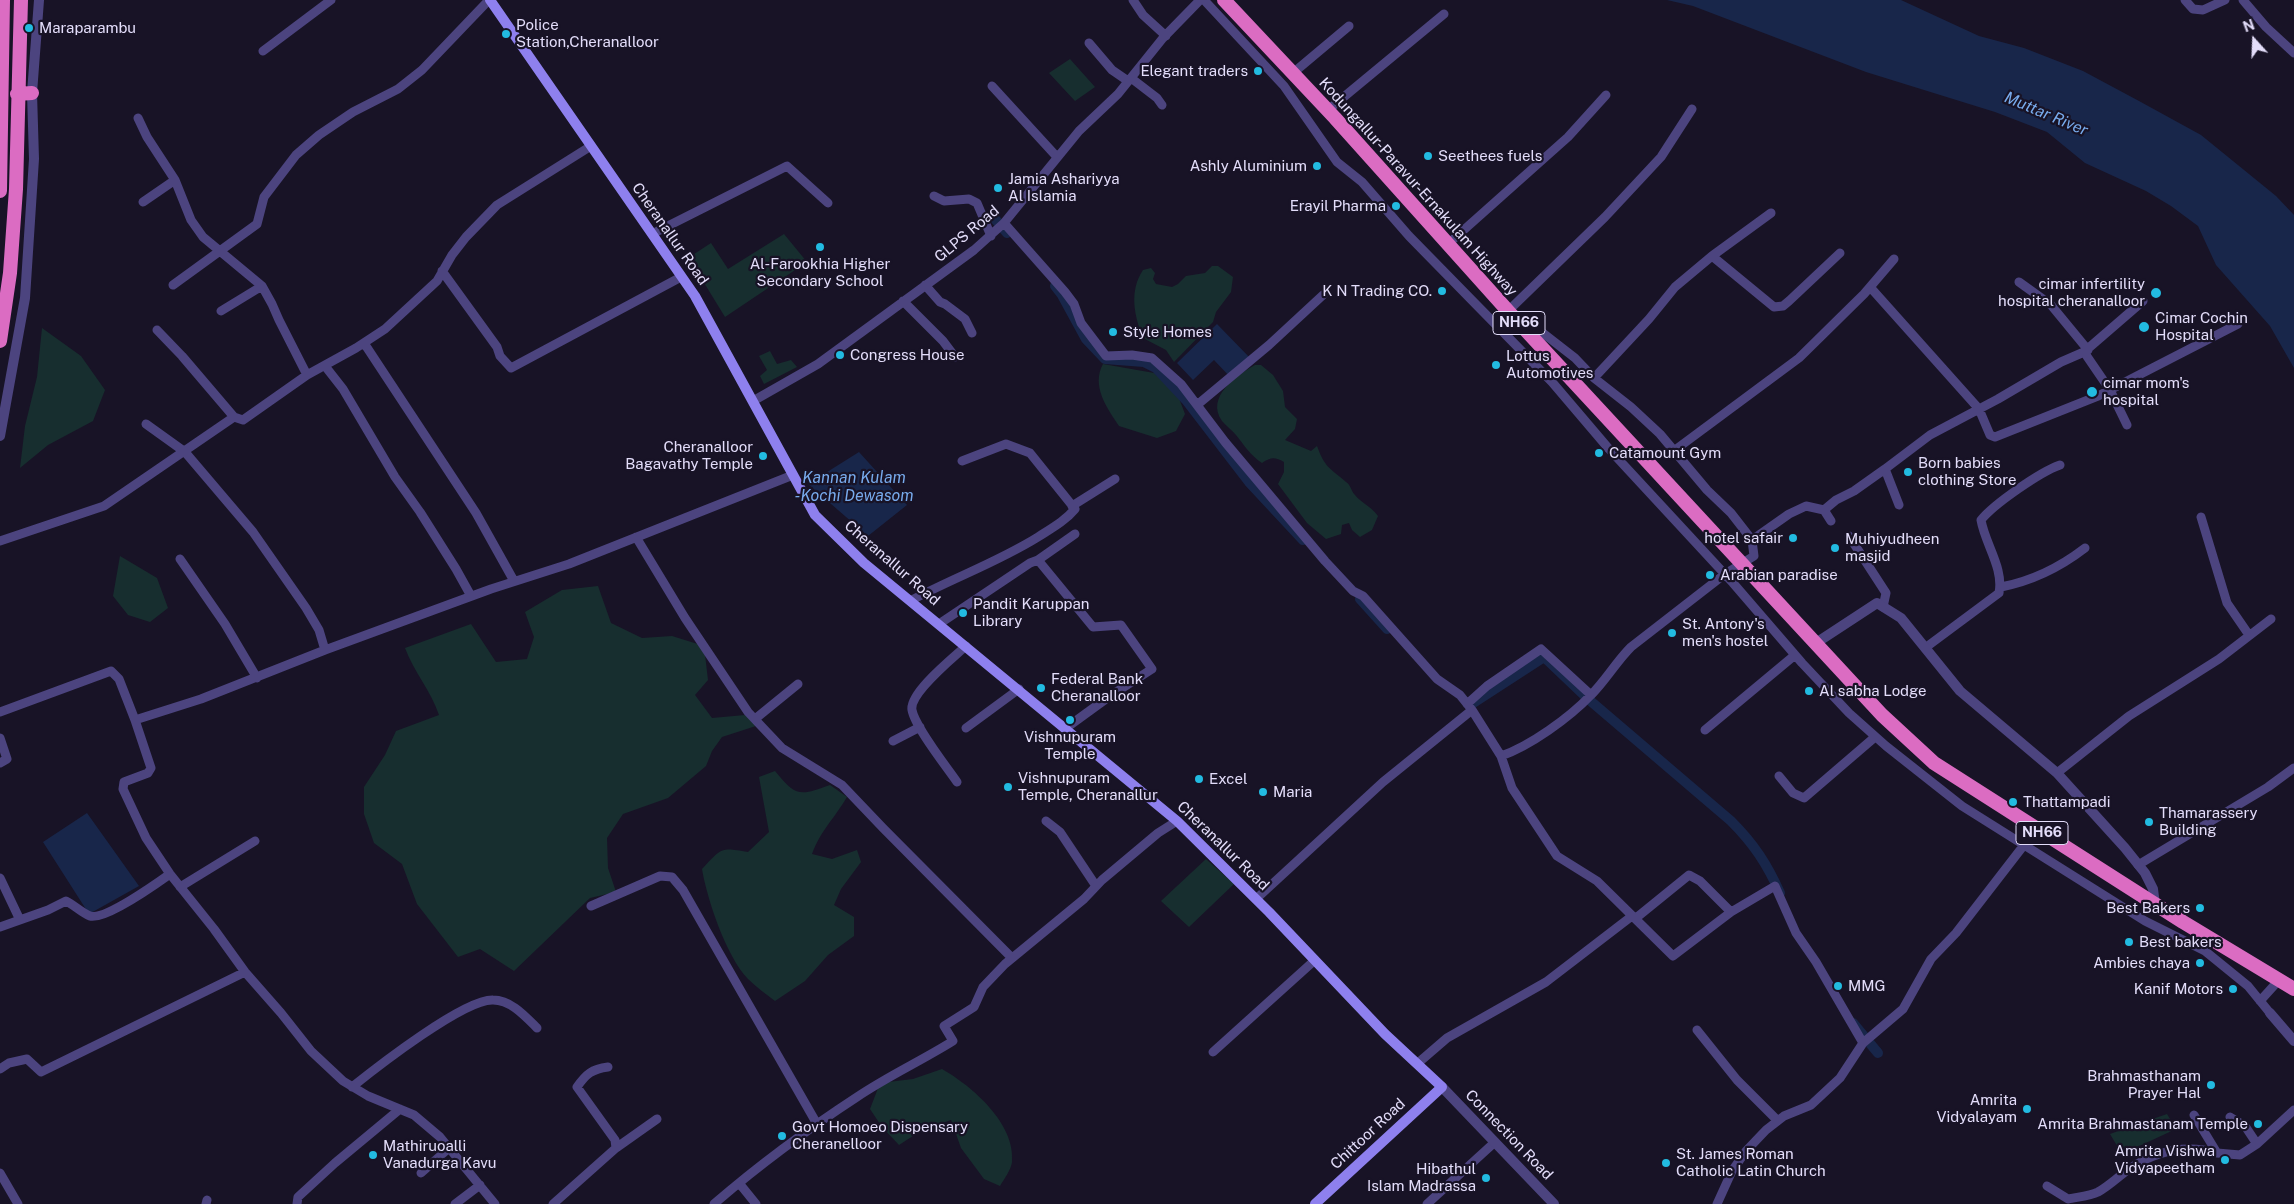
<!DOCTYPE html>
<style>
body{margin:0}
#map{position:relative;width:2294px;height:1204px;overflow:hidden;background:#181326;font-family:"Public Sans",sans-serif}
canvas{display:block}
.north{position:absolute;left:2229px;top:15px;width:50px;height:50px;-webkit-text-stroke:4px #181326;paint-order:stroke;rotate:340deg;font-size:14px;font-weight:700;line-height:20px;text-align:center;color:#e3ddfa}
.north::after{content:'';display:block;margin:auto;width:18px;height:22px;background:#e3ddfa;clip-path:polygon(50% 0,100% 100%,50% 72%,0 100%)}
</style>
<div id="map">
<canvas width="2294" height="1204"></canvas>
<div class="north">N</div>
</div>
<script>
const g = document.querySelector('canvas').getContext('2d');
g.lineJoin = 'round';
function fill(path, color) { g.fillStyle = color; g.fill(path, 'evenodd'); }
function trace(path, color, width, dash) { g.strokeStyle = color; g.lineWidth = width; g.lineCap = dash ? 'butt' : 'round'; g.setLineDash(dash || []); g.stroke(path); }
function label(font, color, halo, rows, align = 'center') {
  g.font = font + ' "Public Sans",sans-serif'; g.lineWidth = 4.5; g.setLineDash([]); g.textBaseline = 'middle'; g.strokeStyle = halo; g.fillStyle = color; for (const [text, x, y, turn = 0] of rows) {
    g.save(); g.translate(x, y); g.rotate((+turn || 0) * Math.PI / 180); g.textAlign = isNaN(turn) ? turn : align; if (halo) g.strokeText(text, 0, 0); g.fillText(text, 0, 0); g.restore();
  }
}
fill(new Path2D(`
 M1070,59L1095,87L1075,101L1049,73Z
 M784,234L807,262L725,317L706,286L685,260L711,243L728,269Z
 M1212,266H1218L1233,277L1231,292L1216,312L1213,322L1174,362L1166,350L1143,338C1134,315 1129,291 1143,270L1151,268L1155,273L1153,279L1156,284L1172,287L1178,284L1186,276L1205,273Z
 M42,328L81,356L105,390L93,421L48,445L20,468L25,426L37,377Z
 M770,351L777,364L791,360L797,367L764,384L760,376L767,370L759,356Z
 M1103,364L1154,373L1177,393L1185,414L1176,431L1157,438L1119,426C1107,408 1091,386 1103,364Z
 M1255,365H1261L1273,375L1283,391L1285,407L1297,419L1295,429L1285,440L1311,451L1317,446C1325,468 1329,467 1346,482C1351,485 1351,491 1355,495C1361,503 1370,505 1378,516L1372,530L1360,537L1352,530L1349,523L1342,525L1341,534L1326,539L1307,523L1278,484L1284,472V462C1275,457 1271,457 1262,463C1251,456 1244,445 1236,435C1232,430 1226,426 1222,421C1205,397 1237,375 1255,365Z
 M120,556L157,578L168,608L150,622L128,615L113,596Z
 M598,586L611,623L642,638L672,636L704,646L708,680L695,695L712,718L745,715L759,725L722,737L712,751L706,766L668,798L623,814L607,838L608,868L616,892L590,898L514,971L480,949L458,957L417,904L402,864L374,843L364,814V787L385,755L396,731L439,715C431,691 414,672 405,648L471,624L496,662L527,659L534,637L525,612L562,590Z
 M775,771C796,797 800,796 830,785L847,797C834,819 821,830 812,854L832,859L857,850L861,862L841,889L834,905L854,917V936L828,955L805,981L775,1001C766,994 756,987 748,979C726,956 707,899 702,869C722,848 720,847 748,852L769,832L759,777Z
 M1206,859L1234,884L1189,927L1161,901Z
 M942,1069C972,1086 1016,1124 1012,1162C1011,1170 1004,1179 1000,1186L984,1179L961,1148L951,1120L922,1130L899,1145L882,1127L870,1109L880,1083L913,1079Z
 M2167,1114L2176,1129L2122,1154L2110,1134Z`), '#172e2f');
fill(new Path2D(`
 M1667,0H1901L1979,36L2024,48L2083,71L2139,101L2201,135L2276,196L2294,215V368L2270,326L2216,265L2198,226L2171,206L2146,191L2085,163L2047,132L1995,112L1866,72L1693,6Z
 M1217,324L1251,359L1231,378L1214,360L1193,380L1177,363Z
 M859,452L907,505L868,536L808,484Z
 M87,813L139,886L89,914L43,842Z`), '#18264a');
trace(new Path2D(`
 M995,219L1007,233
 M1055,286L1062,295L1086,339L1105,359L1144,362L1156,368L1186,400L1249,482L1303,540
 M1360,599L1387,629
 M1470,705L1544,657L1587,698L1731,821C1754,844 1767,864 1780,893
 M1853,1023L1878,1053`), '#18264a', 10);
trace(new Path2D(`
 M1133,0L1143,15L1166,36
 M1204,0L1284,86L1337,162L1362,182L1409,236L1552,382L1609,449L1733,583L1802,663L1849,713L1886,746L1962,806L2145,921L2205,951L2248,986L2270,1013
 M2185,0L2193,9L2203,10L2225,0
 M2243,0L2266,27L2294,53
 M1089,43L1112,70L1128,81
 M263,51L331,0
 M1293,73L1349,26
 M1131,78L1157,98L1162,105
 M992,86L1057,157
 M1328,110L1444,14
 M138,118L147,137L175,180L191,220L203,237L262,286L272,304L279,320L307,375
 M934,196L944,201L969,199L977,203L991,236
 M143,202L175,180
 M1004,223L1065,292L1074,304L1081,323L1106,356L1132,355L1152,358L1181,384L1225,442L1325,561L1353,591L1363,596L1437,679L1460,695L1472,710L1501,756L1512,788L1557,856L1597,881L1673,956L1731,912L1700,881L1689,875L1636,918
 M652,234L787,166L828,203
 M1448,244L1568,137L1606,95
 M1712,256L1774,307L1783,306L1789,301L1840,253
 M442,271L497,347L500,356L511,368L681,277
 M2019,282L2051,305L2088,350
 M173,285L257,224L264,197L296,155L319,135L353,112L398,89L422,70L489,0
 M925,285L940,302L945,304L965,319L972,333
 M1870,287L1979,409L1990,435L1995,437L2098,396L2238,324
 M903,301L943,341L955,357
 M221,311L262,286
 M1508,311L1605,217L1661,157L1692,109
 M157,330L182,356L234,417
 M364,343L476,513L514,581
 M2084,352L2110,390L2127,425
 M325,366L343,389L395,477L420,512L456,569L471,596
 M1594,378L1649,319L1675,287L1712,256L1771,213
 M753,401L818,364L974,250L1004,223L1079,131L1118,94L1163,38L1200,0
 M1197,405L1269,345L1323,295
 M146,424L185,452L253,532L306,608L319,630L325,650
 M1675,450L1799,358L1864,294L1894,259
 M1885,469L1899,505
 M1072,506L1115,479
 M1824,510L1831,521
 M2201,517L2227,603L2249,635
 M1849,536L1886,593L1883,607
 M636,537L685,618L748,712L782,748L842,785L883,828L1012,958
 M1752,540L1789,514L1806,506L1824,510L1836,500L1854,491L1885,469L1930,435L1998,399L2061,362L2084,352L2143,301
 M0,541L104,506L234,417L243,420L307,375L356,348L385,329L437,281L452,255L466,237L497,205L591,146
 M180,559L225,624L257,678
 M1038,560L1075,534
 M2001,587C2032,581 2059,568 2085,548
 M910,601C953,578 998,562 1038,537C1052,528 1065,521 1075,509L1030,453L1006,444L962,461
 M939,624L1030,563L1038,560L1093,627L1121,625L1152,669L1110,696L1066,728
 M1925,648L1999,593C2004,568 1985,544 1981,520C1994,504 2040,472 2060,465
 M1467,704L1487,686L1541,649L1591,695
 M0,712L111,671L119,679L135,720L201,699L325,650L491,589L569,564L793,475
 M755,719L798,684
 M135,720L151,768L148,773L124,782L123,789L146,838L170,874L214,929L245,972L281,1013L311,1051L343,1081L368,1096L414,1115L440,1137L495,1204
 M966,728L1019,689
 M1705,730L1795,655
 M0,738L7,759L0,763
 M893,741L920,727
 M1501,756C1530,746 1569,718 1591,695C1606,680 1616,662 1631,647L1725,574L1754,556L1752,540L1731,513L1707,490L1660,434L1631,407L1594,378L1575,358L1530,323L1517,318
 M2057,773L2129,716L2219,659L2271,619
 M1779,776L1793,793L1804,798L1875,737
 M957,782C946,766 915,727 912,710C909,693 953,658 966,646
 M1046,821L1060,832L1096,886
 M2138,865L2268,787L2294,768
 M0,878L20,920
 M180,887L255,841
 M1256,899L1383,782L1472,710
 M591,906L660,876L672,877L683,890L817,1124
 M1731,912L1775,886L1796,933L1816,962L1863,1043
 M0,927L48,910L66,901C74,905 82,913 90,916C104,921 156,884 170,874
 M2260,1001L2279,980
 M1697,1030L1737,1080L1777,1120
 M1213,1052L1315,960
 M1418,1063L1447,1038L1546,982L1632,916
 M0,1069L9,1063L27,1059L41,1072L245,972
 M352,1087C377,1067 464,999 493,1000C511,1000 525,1016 537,1028
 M2194,1115L2217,1153L2240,1155L2257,1144
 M2230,1117L2245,1126L2257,1144L2294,1110
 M616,1148L657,1119
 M0,1173L18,1204
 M421,1173L449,1148
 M739,1183L756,1204
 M2047,1186L2068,1199C2077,1197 2090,1196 2098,1192C2109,1186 2119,1176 2129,1169C2156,1151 2186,1144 2217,1153
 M206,1204L207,1200
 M297,1204L298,1197L335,1163L400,1109
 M455,1204L480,1185
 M553,1204L616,1148L615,1140L577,1087C586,1074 592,1069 608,1067
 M714,1204C759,1165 808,1129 857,1097C888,1076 921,1061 953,1041L944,1026L974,1007L983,987L1005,964L1084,899L1102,880L1158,833L1177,821
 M1427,1204L1495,1142
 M1717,1204L1732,1171L1746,1151L1766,1130L1784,1116L1811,1105L1840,1078L1863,1043L1903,1009L1931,959L1956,933L2024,845`), '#4c447f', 9);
trace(new Path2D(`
 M0,436L25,298L34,159L32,93L39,0
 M1816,643L1877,603L1901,618L1960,691L2057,773L2125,848L2145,873L2153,889L2155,905
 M2270,1013L2294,1041
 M1442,1087L1554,1204`), '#4c447f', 10);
trace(new Path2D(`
 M490,0L695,296L815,515L864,563L1177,821L1269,912L1385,1034L1442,1087L1315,1204`), '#8e80ee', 10);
trace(new Path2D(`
 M1224,0L1335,118L1508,311L1882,715L1934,763L2183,922L2294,989
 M17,94L32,93
 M0,191L3,0
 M0,341L10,273L16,189L21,0`), '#db6cc2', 14);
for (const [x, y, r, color] of [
 [29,28,5,"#22bbe1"],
 [506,34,5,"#22bbe1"],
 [1258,71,5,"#22bbe1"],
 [1428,156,5,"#22bbe1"],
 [1317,166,5,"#22bbe1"],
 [998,188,5,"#22bbe1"],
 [1396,206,5,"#22bbe1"],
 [820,247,5,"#22bbe1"],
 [1442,291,5,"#22bbe1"],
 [2156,293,6,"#22bbe1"],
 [2144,327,6,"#22bbe1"],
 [1113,332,5,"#22bbe1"],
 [840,355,5,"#22bbe1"],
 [1496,365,5,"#22bbe1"],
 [2092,392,6,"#22bbe1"],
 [1599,453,5,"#22bbe1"],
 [763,456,5,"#22bbe1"],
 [1908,472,5,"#22bbe1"],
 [1793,538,5,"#22bbe1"],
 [1835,548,5,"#22bbe1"],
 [1710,575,5,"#22bbe1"],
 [963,613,5,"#22bbe1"],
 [1672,633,5,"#22bbe1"],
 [1041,688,5,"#22bbe1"],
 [1809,691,5,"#22bbe1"],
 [1070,720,5,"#22bbe1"],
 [1199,779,5,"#22bbe1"],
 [1008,787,5,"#22bbe1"],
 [1263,792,5,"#22bbe1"],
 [2013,802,5,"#22bbe1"],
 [2149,822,5,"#22bbe1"],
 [2200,908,5,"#22bbe1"],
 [2129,942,5,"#22bbe1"],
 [2200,963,5,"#22bbe1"],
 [1838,986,5,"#22bbe1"],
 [2233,989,5,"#22bbe1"],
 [2211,1085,5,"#22bbe1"],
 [2027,1109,5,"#22bbe1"],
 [2258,1124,5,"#22bbe1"],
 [782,1136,5,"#22bbe1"],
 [373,1155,5,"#22bbe1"],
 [2225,1160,5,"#22bbe1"],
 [1666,1163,5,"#22bbe1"],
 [1486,1178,5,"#22bbe1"]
]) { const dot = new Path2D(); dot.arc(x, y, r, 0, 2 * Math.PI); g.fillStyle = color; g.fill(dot); trace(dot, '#181326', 2); }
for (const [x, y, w] of [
 [1519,323,52],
 [2042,833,52]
]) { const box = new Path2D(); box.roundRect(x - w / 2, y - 11.5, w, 23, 4); g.fillStyle = '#181326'; g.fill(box); trace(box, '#e3ddfa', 1); }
label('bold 14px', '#e3ddfa', null, [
 ["NH66",1519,323],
 ["NH66",2042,833]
]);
label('15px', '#e3ddfa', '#181326', [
 ["Police",516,25],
 ["Station,Cheranalloor",516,42],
 ["Maraparambu",39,28],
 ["Elegant traders",1248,71,"right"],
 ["Seethees fuels",1438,156],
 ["Ashly Aluminium",1307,166,"right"],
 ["Jamia Ashariyya",1008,179],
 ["Al Islamia",1008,196],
 ["Erayil Pharma",1386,206,"right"],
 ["Al-Farookhia Higher",820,264,"center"],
 ["Secondary School",820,281,"center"],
 ["cimar infertility",2145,284,"right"],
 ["hospital cheranalloor",2145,301,"right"],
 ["K N Trading CO.",1432,291,"right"],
 ["Cimar Cochin",2155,318],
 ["Hospital",2155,335],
 ["Style Homes",1123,332],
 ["Congress House",850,355],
 ["Lottus",1506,356],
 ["Automotives",1506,373],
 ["cimar mom's",2103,383],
 ["hospital",2103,400],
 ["Cheranalloor",753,447,"right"],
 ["Bagavathy Temple",753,464,"right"],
 ["Catamount Gym",1609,453],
 ["Born babies",1918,463],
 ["clothing Store",1918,480],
 ["hotel safair",1783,538,"right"],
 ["Muhiyudheen",1845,539],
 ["masjid",1845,556],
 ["Arabian paradise",1720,575],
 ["Pandit Karuppan",973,604],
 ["Library",973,621],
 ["St. Antony's",1682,624],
 ["men's hostel",1682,641],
 ["Federal Bank",1051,679],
 ["Cheranalloor",1051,696],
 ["Al sabha Lodge",1819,691],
 ["Vishnupuram",1070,737,"center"],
 ["Temple",1070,754,"center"],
 ["Vishnupuram",1018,778],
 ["Temple, Cheranallur",1018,795],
 ["Excel",1209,779],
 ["Maria",1273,792],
 ["Thattampadi",2023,802],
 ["Thamarassery",2159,813],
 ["Building",2159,830],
 ["Best Bakers",2190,908,"right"],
 ["Best bakers",2139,942],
 ["Ambies chaya",2190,963,"right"],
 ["MMG",1848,986],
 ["Kanif Motors",2223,989,"right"],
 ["Brahmasthanam",2201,1076,"right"],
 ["Prayer Hal",2201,1093,"right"],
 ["Amrita",2017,1100,"right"],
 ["Vidyalayam",2017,1117,"right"],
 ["Amrita Brahmastanam Temple",2248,1124,"right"],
 ["Govt Homoeo Dispensary",792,1127],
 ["Cheranelloor",792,1144],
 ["Mathiruoalli",383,1146],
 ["Vanadurga Kavu",383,1163],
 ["Amrita Vishwa",2215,1151,"right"],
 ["Vidyapeetham",2215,1168,"right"],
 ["St. James Roman",1676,1154],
 ["Catholic Latin Church",1676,1171],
 ["Hibathul",1476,1169,"right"],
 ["Islam Madrassa",1476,1186,"right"]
], 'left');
label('15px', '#e3ddfa', '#181326', [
 ["Kodungallur-Paravur-Ernakulam Highway",1418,187,48],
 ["Cheranallur Road",670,234,55],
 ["GLPS Road",967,234,-40],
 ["Cheranallur Road",892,563,41],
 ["Cheranallur Road",1223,846,44],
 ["Chittoor Road",1368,1134,-43],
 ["Connection Road",1509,1135,46]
]);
label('italic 16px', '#78abed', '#181326', [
 ["Muttar River",2046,114,23],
 ["Kannan Kulam",854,478],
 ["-Kochi Dewasom",854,496]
]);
</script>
